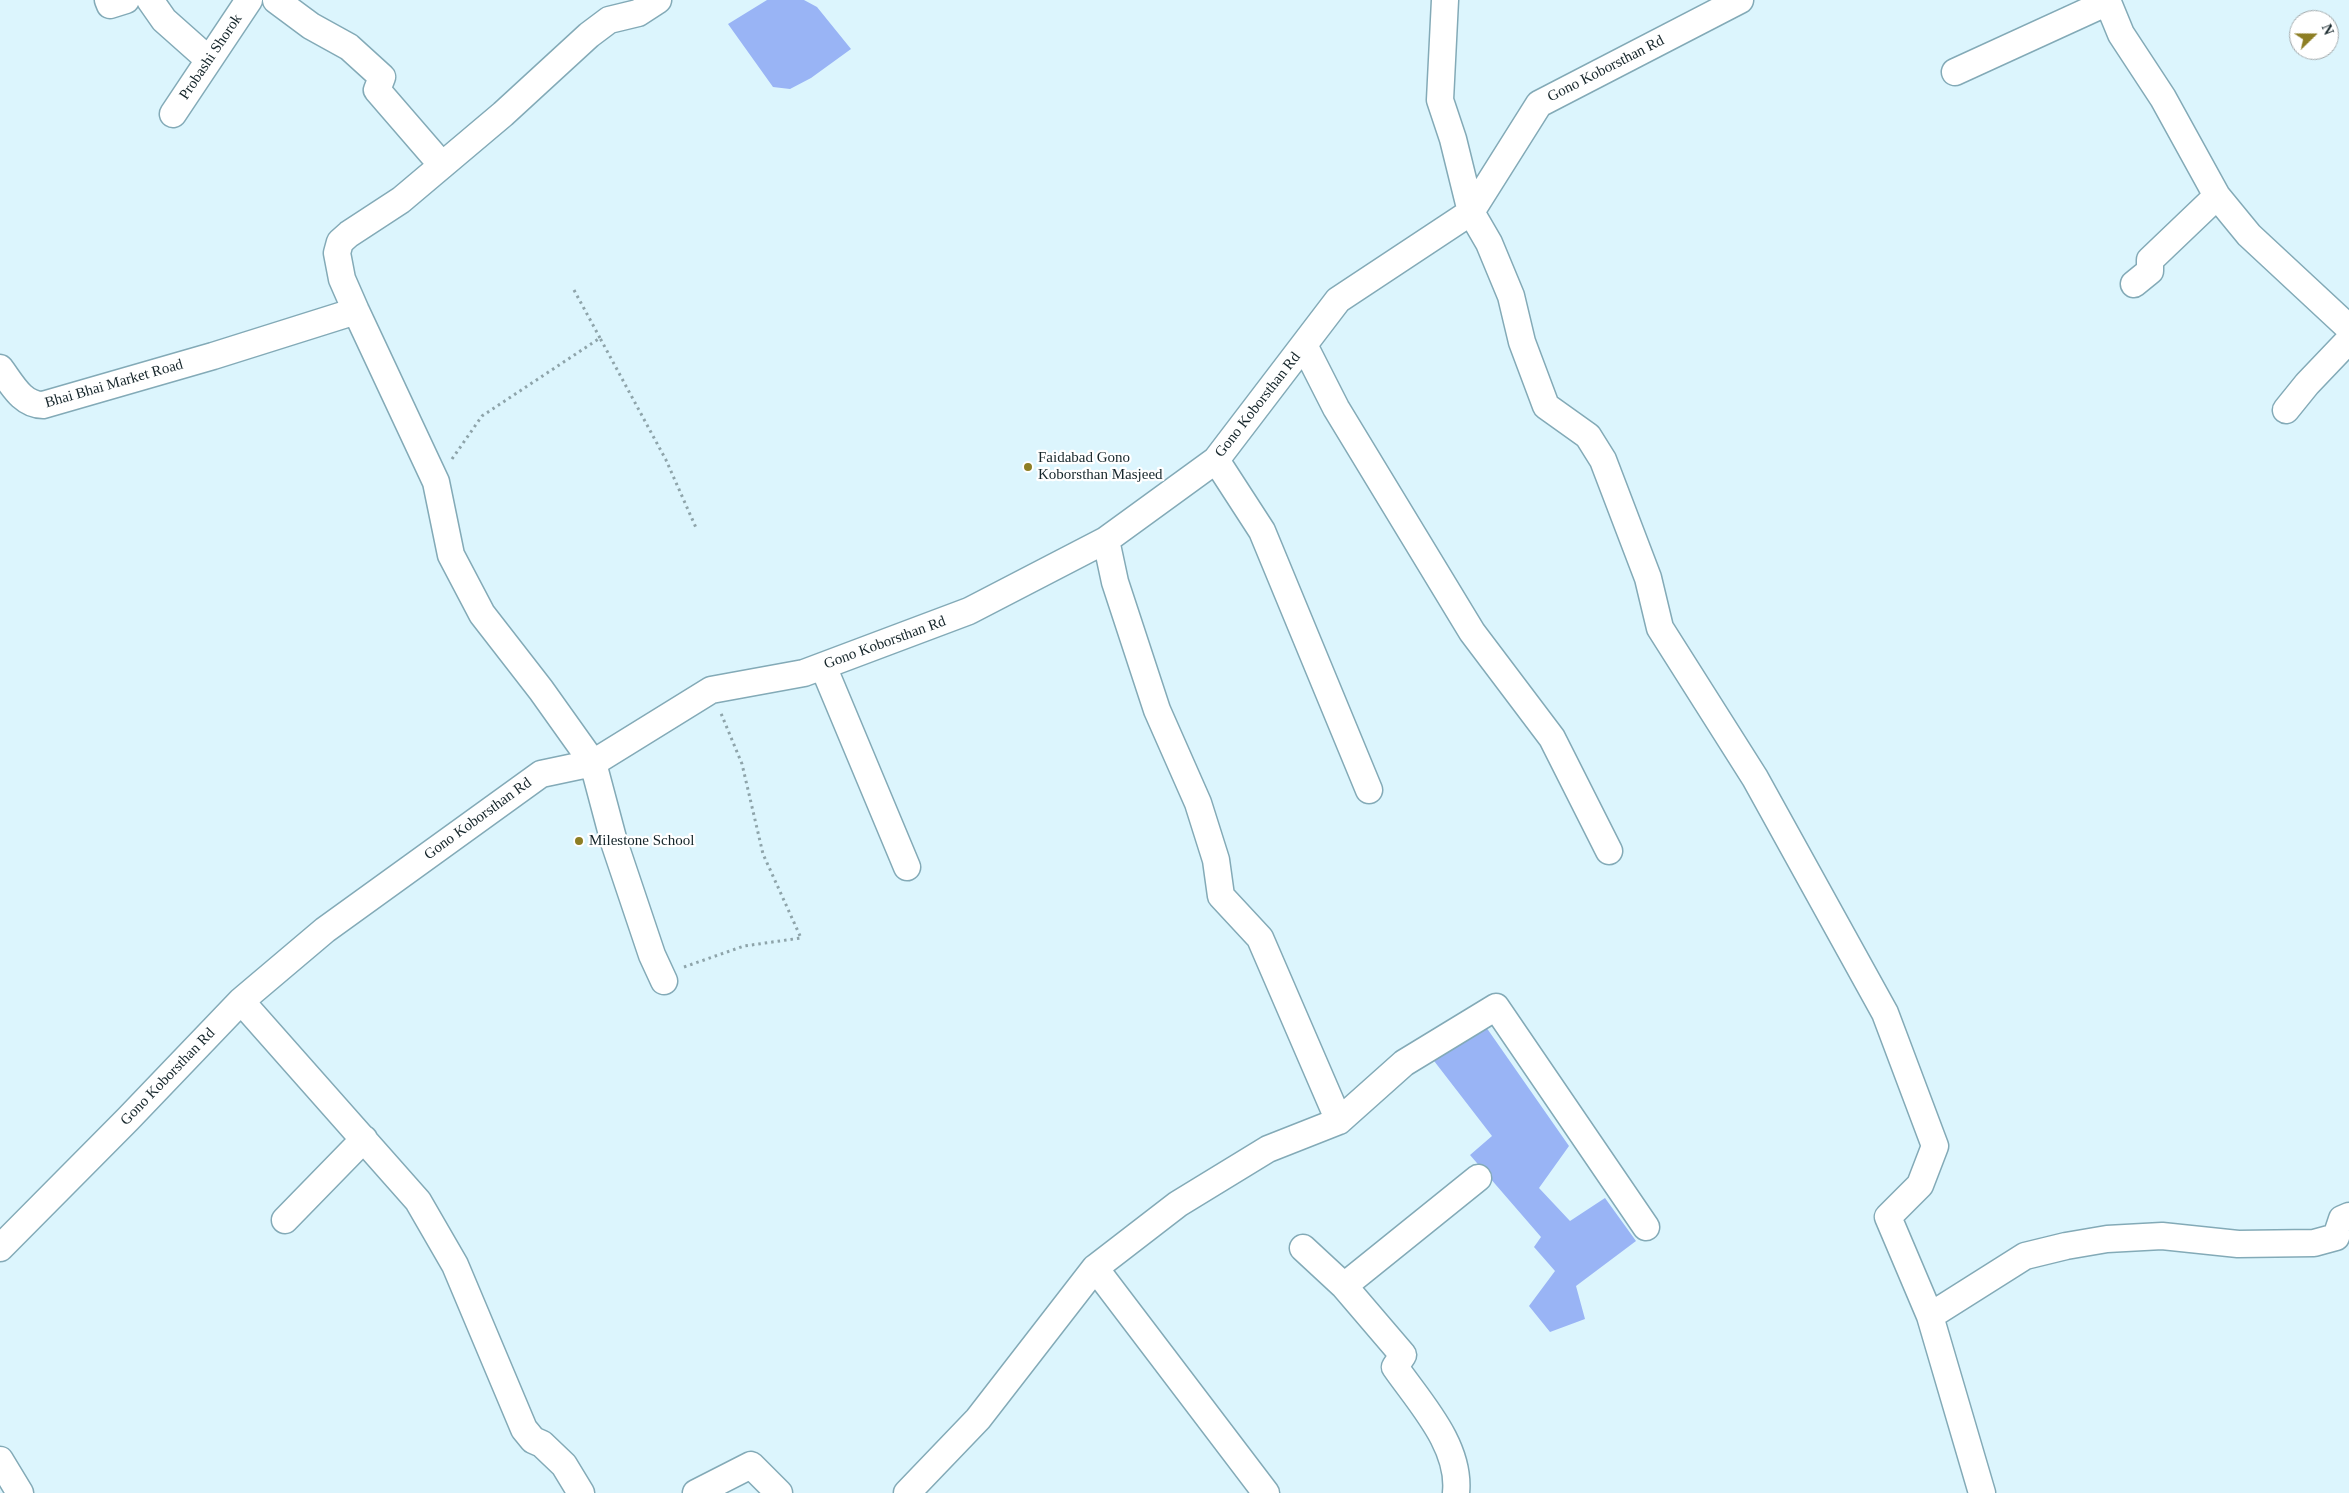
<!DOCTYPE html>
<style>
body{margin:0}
#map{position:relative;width:2349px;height:1493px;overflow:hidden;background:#dcf5fd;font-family:"Times New Roman",serif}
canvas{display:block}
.north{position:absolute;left:2289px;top:10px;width:50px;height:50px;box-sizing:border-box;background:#fff;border:1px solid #a1a8aa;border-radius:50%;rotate:68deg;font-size:14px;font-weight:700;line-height:20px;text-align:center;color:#15252a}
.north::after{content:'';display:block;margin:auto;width:18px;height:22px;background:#8d7e24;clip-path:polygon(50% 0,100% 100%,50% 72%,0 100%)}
</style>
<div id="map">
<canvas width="2349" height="1493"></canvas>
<div class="north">N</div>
</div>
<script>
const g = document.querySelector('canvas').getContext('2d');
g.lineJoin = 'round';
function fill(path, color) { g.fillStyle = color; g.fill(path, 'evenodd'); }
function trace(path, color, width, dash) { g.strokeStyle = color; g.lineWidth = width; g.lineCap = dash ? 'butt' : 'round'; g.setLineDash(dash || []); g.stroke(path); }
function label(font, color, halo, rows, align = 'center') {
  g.font = font + ' "Times New Roman",serif'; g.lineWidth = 4.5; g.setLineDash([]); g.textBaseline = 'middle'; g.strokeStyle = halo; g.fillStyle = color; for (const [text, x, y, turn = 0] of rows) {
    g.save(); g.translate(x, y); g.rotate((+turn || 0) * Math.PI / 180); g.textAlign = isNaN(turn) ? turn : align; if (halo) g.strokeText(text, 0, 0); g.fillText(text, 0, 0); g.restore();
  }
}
fill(new Path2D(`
 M767,0H804L817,7L851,49L811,78L790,89L773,87L728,24Z
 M1486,1027L1569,1146L1539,1188L1570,1221L1605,1198L1636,1241L1576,1286L1585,1319L1550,1332L1529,1306L1555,1271L1534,1247L1541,1237L1470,1155L1492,1136L1431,1057Z`), '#99b4f5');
const minor = new Path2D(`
 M108,0L110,5L126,0
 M150,0L164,20L209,60
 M276,0L311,26L349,47L382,77L377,90L441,164
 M658,0L638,13L609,20L589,35L503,114L401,200L349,234L340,242L337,253L342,279L356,311L436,482L451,555L482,614L541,690L593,763L614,842L652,955L664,981
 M1445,0L1440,100L1453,139L1471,212L1489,243L1511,296L1522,342L1546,406L1588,436L1603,460L1648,578L1660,628L1755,778L1885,1013L1935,1146L1920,1185L1888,1217L1930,1316L1982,1493
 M2107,0L2121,34L2163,98L2217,196L2249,235L2349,328
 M1955,72L2108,2
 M173,114L249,0
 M2134,284L2150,271V260L2217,196
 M1304,345L1336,408L1472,632L1552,738L1609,851
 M0,368C12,384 22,405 43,405L213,356L356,311
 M2286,410L2307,384L2349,340
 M1216,460L1262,531L1369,790
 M823,666L907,867
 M241,1001L418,1201L455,1265L524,1429L533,1440L542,1444L564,1465L581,1493
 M1339,1121L1404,1063L1496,1007L1646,1227
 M285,1220L364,1139
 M0,1248L128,1119L241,1001L325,930L541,774L593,763L711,690L804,673L969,611L1106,540L1216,460L1338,300L1471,212L1539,104L1740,0
 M1303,1248L1344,1286L1403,1355L1395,1367C1420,1403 1461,1446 1456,1493
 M1095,1268L1178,1204L1268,1149L1339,1121L1260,938L1221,896L1216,860L1198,803L1157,710L1115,582L1106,540
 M1344,1286L1478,1178
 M1930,1316L2025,1256L2066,1246L2107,1239L2162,1236L2238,1244L2314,1243L2336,1237L2342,1219L2349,1216
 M0,1460L20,1493
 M696,1493L751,1465L779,1493
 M907,1493L978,1419L1095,1268L1266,1493`);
trace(minor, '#83aab7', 29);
trace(new Path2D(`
 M574,290L600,338
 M452,459L482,416L600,338L666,460L697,530
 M684,967L744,946L801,938L763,854L742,764L720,711`), '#8ea4aa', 3, [2.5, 4]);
trace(minor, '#fff', 26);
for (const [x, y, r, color] of [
 [1028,467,5,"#8d7e24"],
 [579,841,5,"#8d7e24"]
]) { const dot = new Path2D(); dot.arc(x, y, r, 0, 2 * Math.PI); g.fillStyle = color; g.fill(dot); trace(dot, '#fff', 2); }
label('15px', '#15252a', '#fff', [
 ["Probashi Shorok",211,57,-56],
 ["Gono Koborsthan Rd",1606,69,-27],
 ["Bhai Bhai Market Road",114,384,-16],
 ["Gono Koborsthan Rd",1258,405,-52],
 ["Gono Koborsthan Rd",885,643,-20],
 ["Gono Koborsthan Rd",478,819,-36],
 ["Gono Koborsthan Rd",168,1077,-46]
]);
label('15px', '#15252a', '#fff', [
 ["Faidabad Gono",1038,458],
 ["Koborsthan Masjeed",1038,475],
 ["Milestone School",589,841]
], 'left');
</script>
